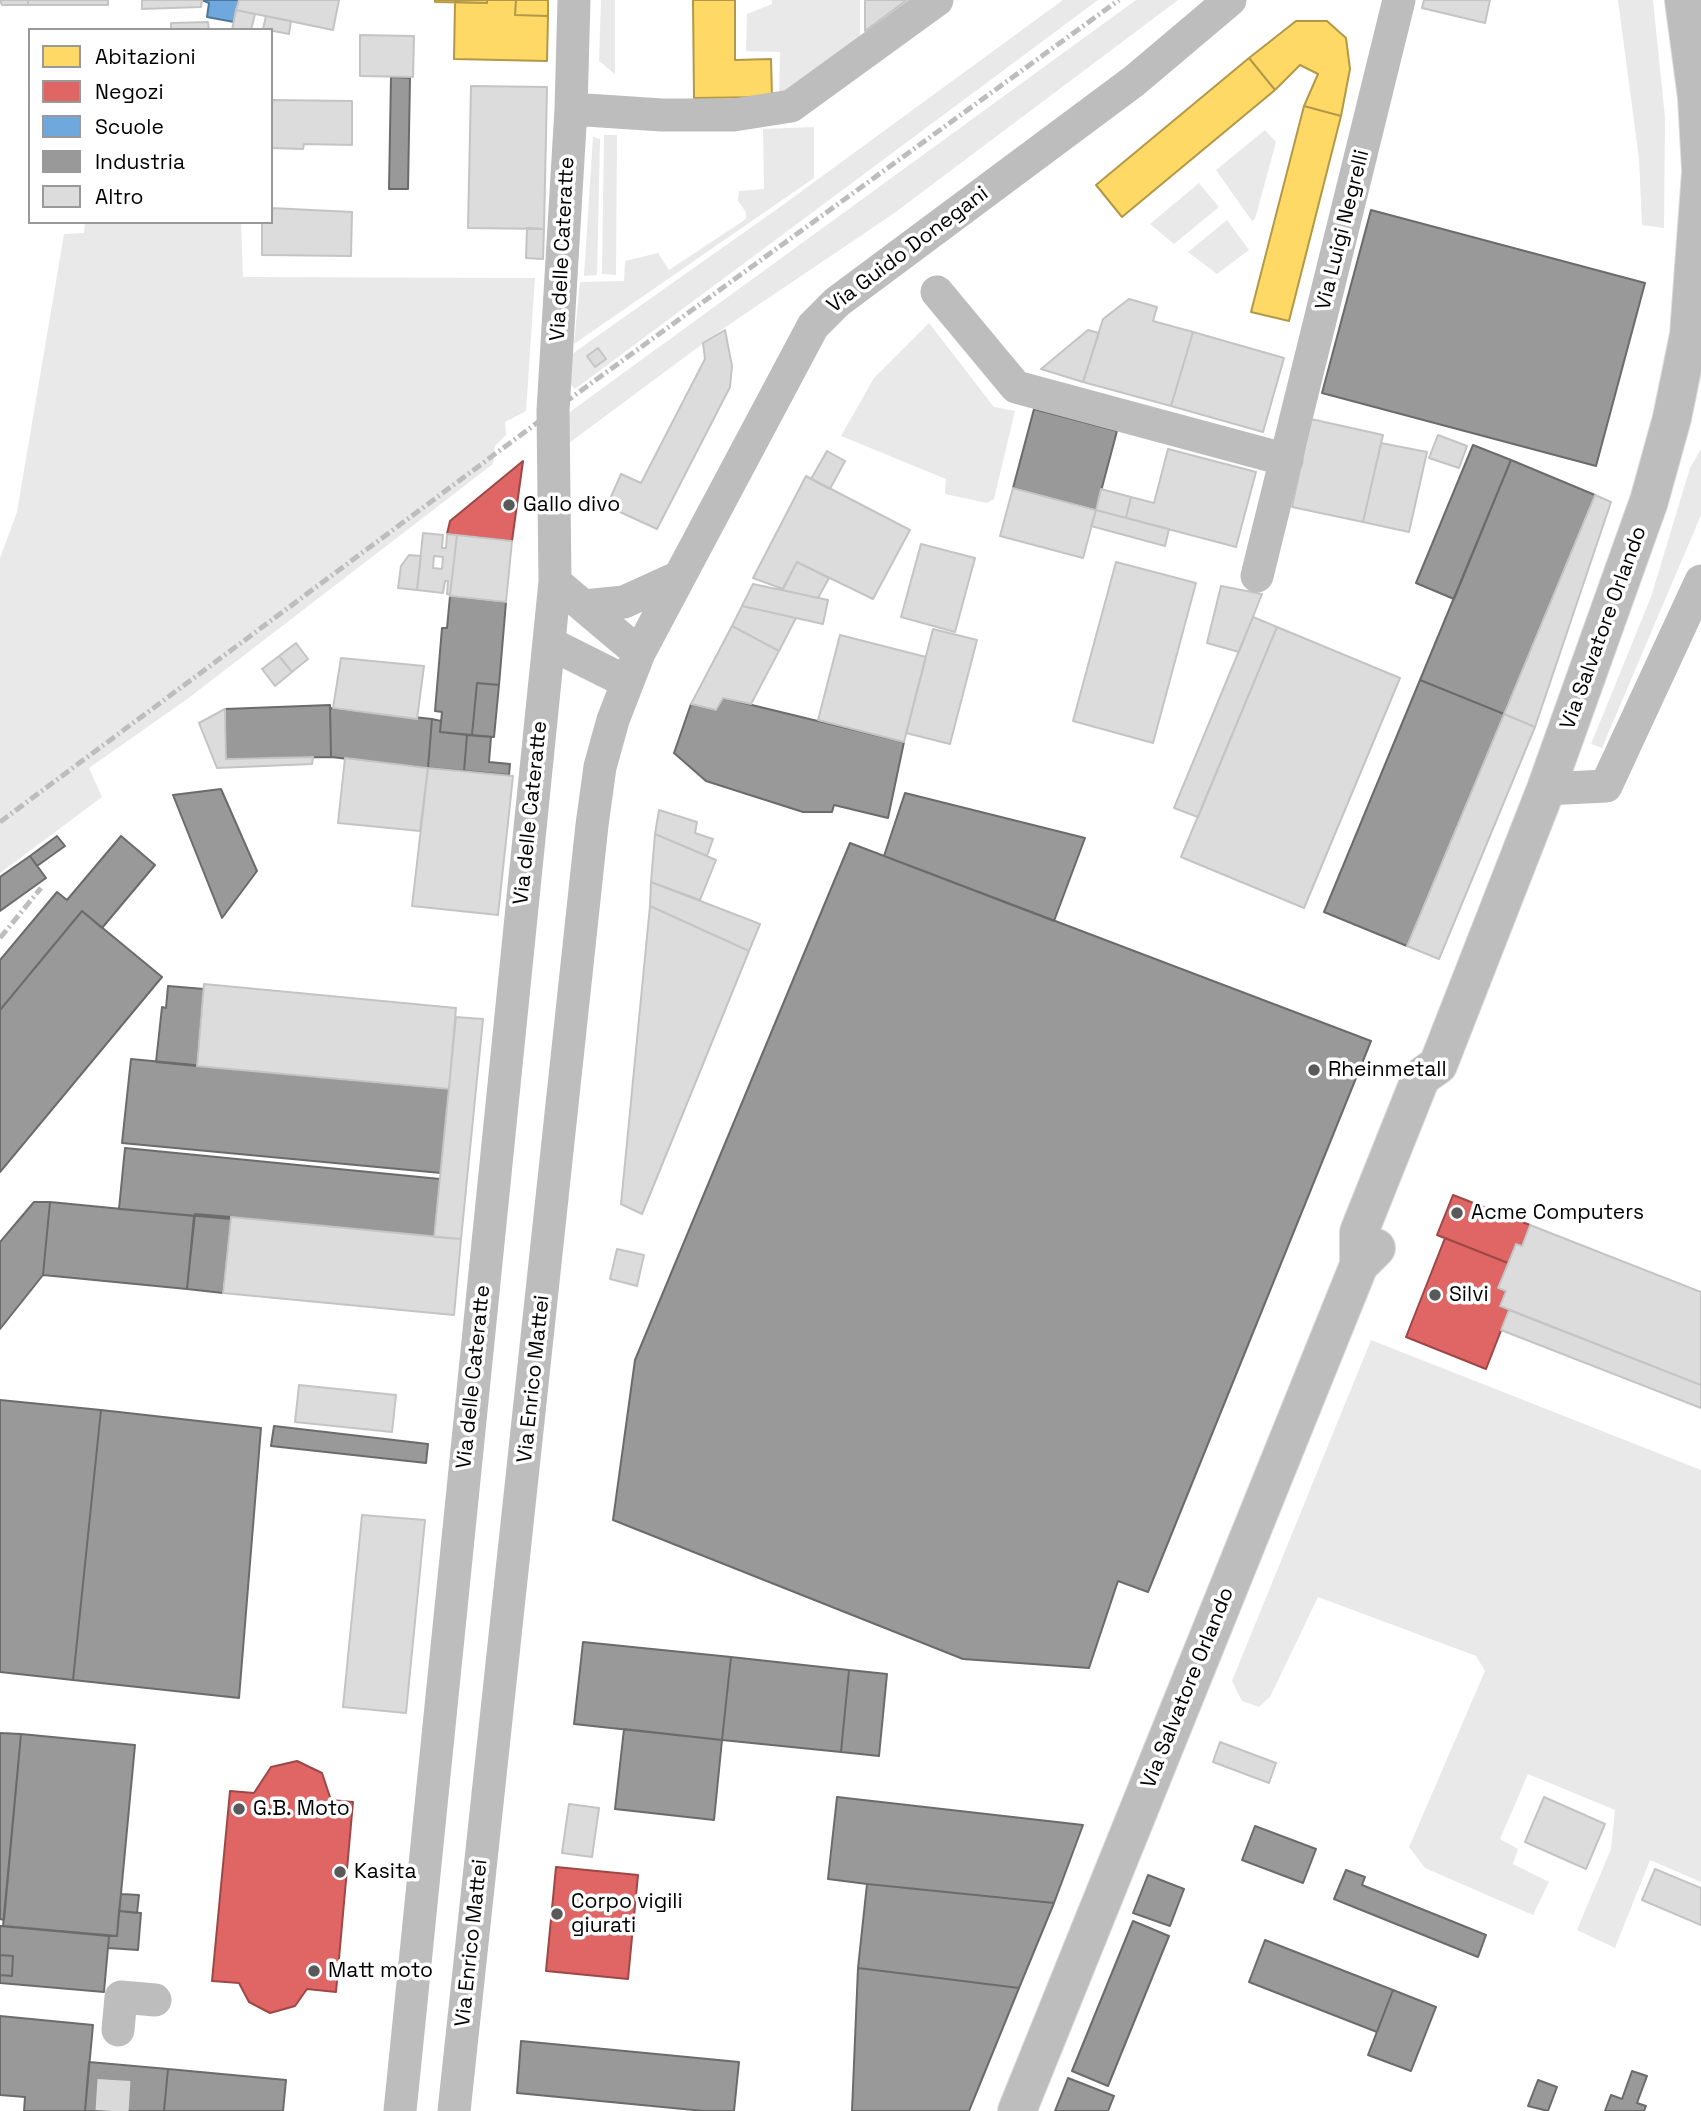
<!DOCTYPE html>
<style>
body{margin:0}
#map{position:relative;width:1701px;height:2111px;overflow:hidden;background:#fff;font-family:"Space Grotesk",sans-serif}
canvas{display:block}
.legend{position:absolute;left:28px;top:28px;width:245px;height:196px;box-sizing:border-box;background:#fff;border:2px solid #999;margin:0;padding:9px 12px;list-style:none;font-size:21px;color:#000}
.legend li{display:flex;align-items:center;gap:14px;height:35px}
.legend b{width:35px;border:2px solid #999}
</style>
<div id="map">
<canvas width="1701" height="2111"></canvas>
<ul class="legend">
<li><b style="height:19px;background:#ffd966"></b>Abitazioni</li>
<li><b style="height:19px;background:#e06666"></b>Negozi</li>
<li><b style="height:19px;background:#6fa8dc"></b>Scuole</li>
<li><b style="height:19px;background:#999"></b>Industria</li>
<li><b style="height:19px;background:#dcdcdc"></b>Altro</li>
</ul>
</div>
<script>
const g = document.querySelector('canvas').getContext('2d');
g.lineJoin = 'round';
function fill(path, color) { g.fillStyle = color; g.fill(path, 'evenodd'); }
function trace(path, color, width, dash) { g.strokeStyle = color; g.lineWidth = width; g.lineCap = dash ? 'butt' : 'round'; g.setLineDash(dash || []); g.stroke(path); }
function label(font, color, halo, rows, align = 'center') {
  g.font = font + ' "Space Grotesk",sans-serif'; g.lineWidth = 7; g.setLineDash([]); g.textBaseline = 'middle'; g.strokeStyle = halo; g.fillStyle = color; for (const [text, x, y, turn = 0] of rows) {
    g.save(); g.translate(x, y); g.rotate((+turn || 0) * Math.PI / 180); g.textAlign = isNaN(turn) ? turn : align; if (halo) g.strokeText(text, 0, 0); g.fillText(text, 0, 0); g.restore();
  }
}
fill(new Path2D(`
 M601,0H615V74L599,61Z
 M772,0H860V37L779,99L780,52L746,51L747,14L772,4Z
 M1063,0H1098L575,389L571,385L572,354L780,207Z
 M1136,0H1178L893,214L724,328L565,446L567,414Z
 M1618,0H1653L1665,118L1664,228L1642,225L1639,159Z
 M814,127V178L574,344L580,282L624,281L625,261L658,253L669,270L746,219V212L738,201L739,191L764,189L763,129Z
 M1265,130L1276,142L1255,219L1252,221L1216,170Z
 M604,135H617L616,275L602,274Z
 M593,137L600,139L597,275L584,276Z
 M1199,183L1219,207L1174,244L1150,224Z
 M1227,220L1249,250L1217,274L1188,252Z
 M85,222H241L243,277L535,278L526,411L505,422L506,435L495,446L493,464L186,700L89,768L102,797L0,873V558L17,512L64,234L84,233Z
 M929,323L994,407L1015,411L994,499L987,503L945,494L946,479L841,436L874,378Z
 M1701,449V515L1602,748L1591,744L1651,597L1690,468Z
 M1371,1340L1701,1470V1882L1650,1860L1615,1948L1577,1930L1611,1849L1615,1810L1528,1774L1500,1839L1518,1849L1513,1864L1549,1882L1533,1915L1425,1868L1409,1847L1485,1671L1476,1656L1318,1597L1270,1697L1259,1707L1242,1701L1232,1681Z`), '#e9e9e9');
const homes = new Path2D(`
 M435,0H487V3L435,2Z
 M487,0H516L515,15L548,16L547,61L454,59L455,2L487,3Z
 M516,0H548V16L515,15Z
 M693,0H735V60L771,59L772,97L694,98Z
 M1296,21H1327L1346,38L1350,69L1341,116L1304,106L1318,74L1300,65L1275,90L1249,58Z
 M1249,58L1275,90L1122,217L1096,185Z
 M1304,106L1341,116L1289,321L1251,312Z`);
fill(homes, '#ffd966');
trace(homes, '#b29847', 2);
const shops = new Path2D(`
 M523,461L512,541L447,534L450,521Z
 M1453,1195L1530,1225L1522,1246L1516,1244L1508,1263L1437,1235Z
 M1445,1238L1508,1263L1498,1288L1506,1291L1500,1306L1509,1310L1486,1369L1406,1337Z
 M297,1761L322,1773L331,1800L353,1802L336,1992L307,1989L295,2006L270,2013L249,2002L239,1983L212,1981L230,1791L254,1793L271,1767Z
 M556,1867L638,1875L628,1979L546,1971Z`);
fill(shops, '#e06666');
trace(shops, '#9d4747', 2);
const schools = new Path2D(`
 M202,0H239L234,22L207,17L209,3Z`);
fill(schools, '#6fa8dc');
trace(schools, '#4e769a', 2);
const industry = new Path2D(`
 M391,77L410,78L408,189H389Z
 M1371,210L1645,283L1596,466L1322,393Z
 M1034,409L1117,431L1096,510L1013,488Z
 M1473,445L1511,460L1454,599L1416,583Z
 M1511,460L1595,495L1504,714L1420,680Z
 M450,596L506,602L499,685L477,683L472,735L440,732L442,712L435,711L442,628H447Z
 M1420,680L1504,714L1407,946L1324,912Z
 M477,683L499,685L494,737L472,735Z
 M723,698L904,742L888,818L834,805L832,812H803L706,781L674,753L691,704L716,710Z
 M330,705L331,757L226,759L225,709Z
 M330,708L432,719L428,768L331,757Z
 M432,719L441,721L440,732L467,735L464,771L428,768Z
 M467,735L491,737L489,762L510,764L509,775L464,771Z
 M221,789L257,871L222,918L173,795Z
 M905,793L1085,838L1054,921L884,856Z
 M57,836L65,846L37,866L30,856Z
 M121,836L155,865L102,928L82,911L0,1010V960L57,892L67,900Z
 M850,843L1371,1041L1148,1592L1118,1581L1089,1668L963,1659L613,1520L635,1360Z
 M30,856L46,878L0,911V877Z
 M82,911L162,977L0,1172V1010Z
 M168,986L204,989L197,1066L156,1062L162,1007L166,1008Z
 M131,1059L449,1089L441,1173L122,1143Z
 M125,1148L440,1179L434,1237L119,1209Z
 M34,1202H50L43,1275L0,1329V1242Z
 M50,1202L194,1216L187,1289L43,1275Z
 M195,1214L231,1217L223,1293L187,1289Z
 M0,1400L101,1410L73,1680L0,1672Z
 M101,1410L261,1428L239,1698L73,1680Z
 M274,1426L428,1444L426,1463L271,1446Z
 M583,1642L731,1657L722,1740L574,1724Z
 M731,1657L849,1670L841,1752L722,1740Z
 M849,1670L887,1674L879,1756L841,1752Z
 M624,1729L722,1740L714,1820L615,1809Z
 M0,1733L21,1734L4,1920L0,1919Z
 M21,1734L135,1745L117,1936L3,1926Z
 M837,1797L1083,1825L1054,1903L867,1884L828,1879Z
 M1255,1826L1316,1849L1303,1883L1242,1860Z
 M1346,1870L1365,1877L1362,1885L1486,1935L1478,1957L1334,1899Z
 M1148,1875L1184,1889L1170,1926L1133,1913Z
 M867,1884L1054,1903L1019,1988L858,1968Z
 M121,1894L139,1895L137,1913L119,1911Z
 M119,1911L141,1913L138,1950L108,1948L109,1936H117Z
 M1133,1921L1169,1936L1108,2086L1072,2071Z
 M0,1926L109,1936L104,1992L0,1983V1975L12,1976L13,1956L0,1955Z
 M1265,1940L1393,1990L1377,2032L1249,1982Z
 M0,1955L13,1956L12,1976L0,1975Z
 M858,1968L1019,1988L969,2111H852Z
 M1393,1990L1436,2007L1411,2071L1368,2055Z
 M0,2016L93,2025L85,2111H24L25,2097L0,2095Z
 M521,2041L739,2062L734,2111H704L517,2093Z
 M89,2062L168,2069L164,2111H85Z
 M168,2069L286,2080L283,2111H164Z
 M1632,2071L1647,2076L1637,2103L1646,2106L1644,2111H1605L1611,2095L1622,2099Z
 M1068,2078L1114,2096L1108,2111H1055Z
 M1538,2080L1557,2087L1548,2111L1528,2106Z`);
fill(industry, '#999');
trace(industry, '#6b6b6b', 2);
const building = new Path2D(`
 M0,0H28V5H2Z
 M28,0H108V5H28Z
 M142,0H202L201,7L142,9Z
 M239,0H339L333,30L236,10Z
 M865,0H907L865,31Z
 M1424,0H1490L1485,23L1422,8Z
 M236,10L255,14L251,30H232Z
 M266,16L291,21L289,34L263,29Z
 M208,22L209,30H171V23Z
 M360,35L414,36L413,77L360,76Z
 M471,86L547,87L544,229L468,228Z
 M271,100L352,101V145L304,144L303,149L271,148Z
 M271,208L352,212L351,256L262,255V222H271Z
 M527,228L544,229L543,259L526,258Z
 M1129,299L1157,307L1153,321L1193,332L1171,406L1083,382L1103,319Z
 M725,330L732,366L730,387L657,529L607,506L621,474L641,483L705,359L703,343Z
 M1088,330L1099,333L1083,382L1041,369Z
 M1193,332L1284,358L1263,432L1171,406Z
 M598,348L606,359L595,367L587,356Z
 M1311,419L1383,435L1363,522L1292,507Z
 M1438,435L1467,446L1459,468L1429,458Z
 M1381,443L1427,452L1409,532L1363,522Z
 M1168,449L1256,472L1236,547L1126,518L1131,497L1154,503Z
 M827,451L845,461L830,489L811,479Z
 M806,476L910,530L873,599L797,562L783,589L753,578Z
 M1013,488L1096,510L1083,558L1000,536Z
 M1101,489L1131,497L1126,518L1096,510Z
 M1595,495L1611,502L1535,727L1504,714Z
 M1096,510L1169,529L1165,546L1091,526Z
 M423,533L443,535L442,548H446L447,534L457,535L450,595L447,594L448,581H445L443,593L417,590ZM434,556L443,557L442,569L433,568Z
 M457,535L512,541L506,602L450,596Z
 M921,544L975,558L955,632L901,617Z
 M409,555L421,556L417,590L398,588L401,566Z
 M797,562L829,578L818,598L782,590Z
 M1116,562L1196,583L1153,743L1073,721Z
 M753,584L828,600L823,624L742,606Z
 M1221,586L1262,594L1239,652L1207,643Z
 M742,606L796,618L779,651L732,626Z
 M1253,617L1277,627L1198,817L1174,808Z
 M732,626L779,651L751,704L723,698L716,710L691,704Z
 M1277,627L1400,678L1304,908L1181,857Z
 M933,629L977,640L950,744L906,733Z
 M840,635L926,657L904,742L818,720Z
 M296,643L308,659L292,672L279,656Z
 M279,656L292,672L275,686L262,669Z
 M341,658L424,666L417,719L333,708Z
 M225,709L226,759L313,757L312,764L217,768L199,723Z
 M1504,714L1535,727L1439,959L1407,946Z
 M345,758L428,768L420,831L338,823Z
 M428,768L513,776L498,915L412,906Z
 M659,810L697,822L695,833L713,839L707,856L655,834Z
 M655,834L716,860L700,900L651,882Z
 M651,882L760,924L749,951L650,906Z
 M650,906L749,951L642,1214L621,1204Z
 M204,984L456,1008L449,1089L197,1066Z
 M456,1017L483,1019L461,1239L434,1237Z
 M231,1217L461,1239L454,1315L223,1293Z
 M1530,1225L1701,1292V1385L1500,1306L1506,1291L1498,1288L1516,1244L1522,1246Z
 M617,1249L644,1255L637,1286L610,1279Z
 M1509,1310L1701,1385V1408L1501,1330Z
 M299,1385L396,1395L392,1432L295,1422Z
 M362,1515L425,1520L406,1713L343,1707Z
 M1220,1742L1276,1763L1269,1783L1213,1762Z
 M1544,1797L1605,1824L1586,1869L1525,1842Z
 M569,1804L599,1808L592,1857L562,1853Z
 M1655,1869L1701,1888V1925L1642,1900Z`);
fill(building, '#dcdcdc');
trace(building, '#c4c4c4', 2);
trace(new Path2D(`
 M112,2111L114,2080`), '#d9d9d9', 33, [33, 17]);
const major = new Path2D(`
 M1684,0L1697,97L1701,169
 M1359,1265V1232L1421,1077L1438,1065L1546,789L1649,501L1672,418L1689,335L1701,173
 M1017,2111L1359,1265L1376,1248`);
trace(major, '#dbdbdb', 40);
trace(new Path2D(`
 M571,109L662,115H734L791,106L937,0
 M937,292L1016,387L1287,460
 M1257,576L1399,0
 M555,582L639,653
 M584,606L624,602L679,577
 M549,643L627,682
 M1546,789L1606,786L1701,581
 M118,2030L121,1997L155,2000
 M400,2111L555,582L553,411L571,109L574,0
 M454,2111L592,825L600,767L613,720L639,653L813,326L837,302L1134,81L1230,0`), '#bdbdbd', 33);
trace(major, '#bdbdbd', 38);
trace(new Path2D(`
 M0,822L553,411L1119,0
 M0,938L41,888`), '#bdbdbd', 5, [10, 3.5, 2, 3.5]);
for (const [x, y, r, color] of [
 [509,505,7,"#595959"],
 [1314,1070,7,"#595959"],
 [1457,1213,7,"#595959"],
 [1435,1295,7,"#595959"],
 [239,1809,7,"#595959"],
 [340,1872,7,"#595959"],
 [557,1914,7,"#595959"],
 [314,1971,7,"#595959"]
]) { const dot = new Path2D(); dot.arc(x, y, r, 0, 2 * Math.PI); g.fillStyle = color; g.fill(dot); trace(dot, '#fff', 2.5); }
label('21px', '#000', '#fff', [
 ["Via Luigi Negrelli",1343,230,-76],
 ["Via delle Cateratte",563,249,-87],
 ["Via Guido Donegani",908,250,-37],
 ["Via Salvatore Orlando",1604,628,-70],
 ["Via delle Cateratte",531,813,-84],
 ["Via delle Cateratte",474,1377,-84],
 ["Via Enrico Mattei",534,1379,-84],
 ["Via Salvatore Orlando",1188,1688,-68],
 ["Via Enrico Mattei",472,1943,-84]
]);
label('21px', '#000', '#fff', [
 ["Gallo divo",523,505],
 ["Rheinmetall",1328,1070],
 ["Acme Computers",1471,1213],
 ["Silvi",1449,1295],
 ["G.B. Moto",253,1809],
 ["Kasita",354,1872],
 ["Corpo vigili",571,1902],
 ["giurati",571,1926],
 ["Matt moto",328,1971]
], 'left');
</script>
